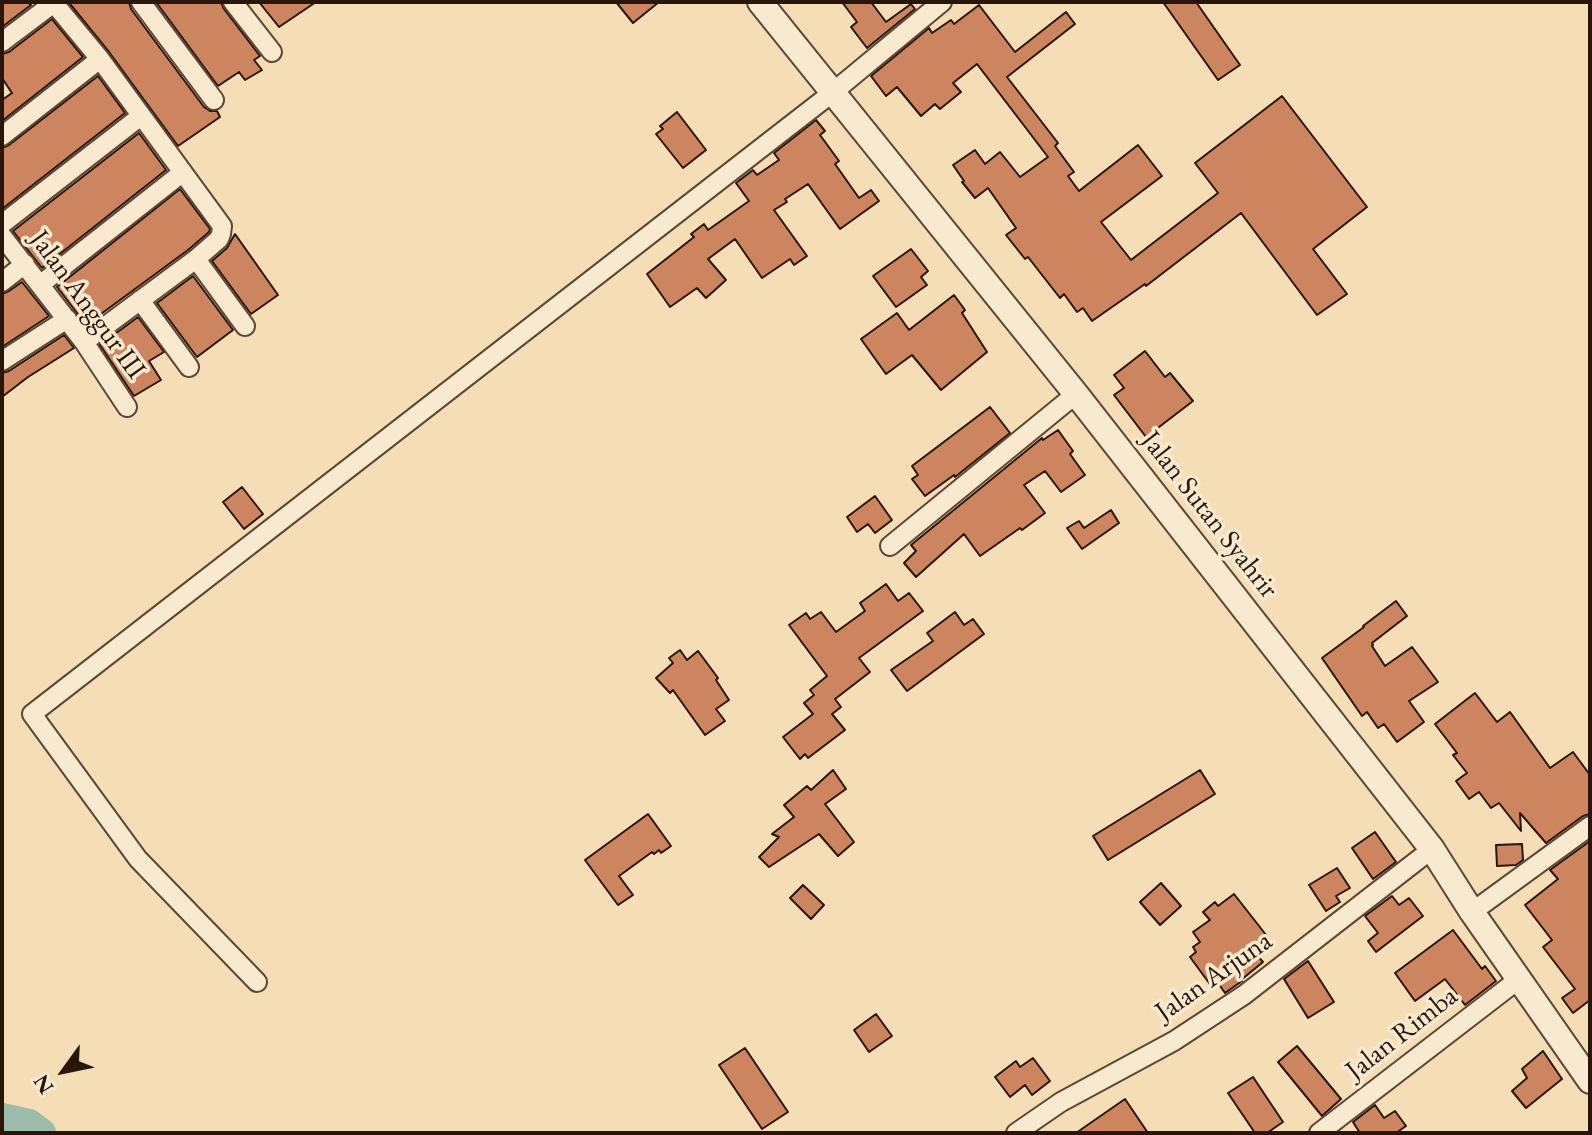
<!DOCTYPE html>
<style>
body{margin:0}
#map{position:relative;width:1592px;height:1135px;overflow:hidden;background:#f5ddb5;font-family:"EB Garamond",serif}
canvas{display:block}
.frame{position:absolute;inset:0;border:4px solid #29150c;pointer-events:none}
.north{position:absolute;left:24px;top:1031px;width:80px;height:80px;-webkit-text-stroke:6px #f8e9cf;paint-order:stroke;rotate:237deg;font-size:22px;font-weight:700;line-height:32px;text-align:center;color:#29150c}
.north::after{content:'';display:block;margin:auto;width:28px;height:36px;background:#29150c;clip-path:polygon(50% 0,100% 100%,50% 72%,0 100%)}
</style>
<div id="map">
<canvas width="1592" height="1135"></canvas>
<div class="frame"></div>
<div class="north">N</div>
</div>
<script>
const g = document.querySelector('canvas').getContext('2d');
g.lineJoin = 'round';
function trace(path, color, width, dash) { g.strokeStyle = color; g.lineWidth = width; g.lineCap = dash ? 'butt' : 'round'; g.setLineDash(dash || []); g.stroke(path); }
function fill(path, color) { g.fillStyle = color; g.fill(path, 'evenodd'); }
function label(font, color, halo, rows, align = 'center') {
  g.font = font + ' "EB Garamond",serif'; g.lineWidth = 7; g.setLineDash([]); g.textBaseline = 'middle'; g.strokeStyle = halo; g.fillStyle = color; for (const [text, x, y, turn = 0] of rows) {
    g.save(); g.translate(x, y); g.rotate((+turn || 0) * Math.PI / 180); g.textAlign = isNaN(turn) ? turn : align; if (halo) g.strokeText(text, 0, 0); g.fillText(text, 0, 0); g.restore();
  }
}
trace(new Path2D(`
 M2,1118L29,1124L41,1133`), '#9cbcab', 30);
const building = new Path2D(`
 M2,2H28L31,5L2,27Z
 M73,2H129L131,9L204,107L210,111H217L220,117L178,146L109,52L70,4Z
 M156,2H221L224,9L260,56L254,60L262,70L245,80L239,72L218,86Z
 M259,2H316L279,27Z
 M616,2H659L633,23Z
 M842,2H871L886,22L911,4L915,9L867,48L851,27L857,22Z
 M1163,2H1196L1240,65L1218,80Z
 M979,5L1015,52L1066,12L1075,24L1007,77L1058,143L1055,146L1074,172L1068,176L1079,191L1138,145L1162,176L1101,222L1131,260L1218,193L1195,163L1282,96L1367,207L1313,249L1347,294L1317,315L1241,213L1146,286L1145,284L1092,321L1083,308L1077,312L1064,294L1060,298L1028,257L1025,259L1006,235L1016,228L988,188L975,198L962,182L964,181L953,165L975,150L985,164L1000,152L1020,177L1048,157L977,64L953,83L961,92L940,109L935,104L921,116L897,87L886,96L871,76L929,28L932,33L951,20L954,24Z
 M52,19L83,57L2,121V100L12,93L2,78V54L9,52Z
 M98,76L125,113L2,209V148L9,145Z
 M677,112L706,150L683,168L656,134L663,129L660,126Z
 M816,120L825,131L820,135L839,161L835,164L859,198L871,190L879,201L840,229L808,184L785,199L787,202L774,210L807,256L794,265L790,259L762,278L735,239L708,259L726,280L706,298L697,288L670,307L647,274L694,237L691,234L704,224L708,230L749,201L736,183L753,170L757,175L779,160L774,153Z
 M139,133L166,170L42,268L13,231Z
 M180,189L210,229L209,232L188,250L86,325L57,287Z
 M235,234L278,295L251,314L212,261L227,248Z
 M911,249L928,271L921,277L927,285L896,307L873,276Z
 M193,276L233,330L197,357L157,303Z
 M22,282L49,316L2,347V294L9,291Z
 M954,295L965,310L962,313L987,352L941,390L912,355L886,374L861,339L897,313L909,330Z
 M138,317L164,352L149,361L161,380L134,396L100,345Z
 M64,335L74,348L28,377L2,397V373L9,371Z
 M1145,351L1165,377L1170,373L1193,401L1146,437L1114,395L1124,388L1114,375Z
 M990,407L1010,433L955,477L954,475L925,496L912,479L918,475L912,466Z
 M1058,430L1073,451L1070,454L1085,475L1061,492L1045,471L1024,485L1045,513L1022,530L1020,528L980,556L964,534L916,577L904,563L916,551L911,545L1042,438L1043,440Z
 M242,487L263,514L244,529L223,502Z
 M875,496L892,520L875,533L868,524L857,532L847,517Z
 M1111,510L1119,523L1082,549L1067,528L1079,521L1084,528Z
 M886,584L898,601L909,593L923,611L859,658L870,672L835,699L841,707L832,714L845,730L808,758L805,754L800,759L783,737L813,714L804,703L814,695L810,690L827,676L789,625L806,613L810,619L821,612L836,632L865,611L860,603Z
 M1396,601L1407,616L1372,643L1373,645L1372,646L1385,666L1412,647L1438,682L1409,701L1424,722L1397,742L1384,724L1378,728L1367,712L1362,716L1322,658L1364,627L1363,626Z
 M955,612L964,625L973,619L984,634L907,691L891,670L933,641L927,633Z
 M680,650L687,660L698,651L718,678L716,680L729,700L716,709L725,721L705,735L673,690L670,693L656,678L673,663L669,658Z
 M1475,693L1497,722L1510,712L1550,768L1573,752L1590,775V814L1583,816L1546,843L1520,813L1521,831L1499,803L1491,808L1479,792L1469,799L1456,781L1467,773L1453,755L1457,753L1435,724Z
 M833,770L846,789L825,804L854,842L838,856L819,834L769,867L759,857L779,837L772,834L794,817L784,805L807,786L811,790Z
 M1200,770L1215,794L1108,860L1093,836Z
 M648,814L671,846L661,853L659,850L654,854L652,852L619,876L633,895L618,905L585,860Z
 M1375,832L1396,862L1373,879L1352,848Z
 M1590,841V1000L1573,1013L1562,998L1575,989L1543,947L1552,940L1525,905L1558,879L1550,870Z
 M1522,844L1523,860L1516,865L1497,866L1496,845Z
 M1337,868L1350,888L1336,896L1340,902L1326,911L1309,885Z
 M1161,883L1181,906L1160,925L1140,902Z
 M803,885L824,905L811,919L790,898Z
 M1234,894L1270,940L1254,952L1263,962L1241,980L1242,981L1225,993L1218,983L1212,987L1190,957L1196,952L1193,947L1200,942L1193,932L1210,920L1203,912L1215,902L1218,906Z
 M1392,896L1399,905L1409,898L1423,916L1376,952L1368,941L1378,933L1365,916Z
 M1453,930L1482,969L1485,966L1496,981L1465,1005L1445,979L1415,1001L1395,973Z
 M1308,961L1334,1002L1308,1018L1284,979Z
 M876,1014L892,1036L869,1052L854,1030Z
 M1297,1046L1341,1099L1322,1116L1278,1062Z
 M745,1048L788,1112L762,1129L719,1065Z
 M1543,1051L1562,1079L1526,1108L1512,1091L1527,1078L1522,1069Z
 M1033,1058L1050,1081L1032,1095L1025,1085L1010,1097L995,1077L1016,1061L1020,1067Z
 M1253,1077L1283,1122L1267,1133H1255L1228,1093Z
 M1125,1099L1148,1133H1076Z
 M1375,1105L1384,1118L1395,1111L1406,1126L1396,1133H1360L1353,1122Z`);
fill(building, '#cc855f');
trace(building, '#29150c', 2);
const minor = new Path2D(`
 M53,2L100,59L222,226L221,234L219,239L196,259L84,342
 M141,2L214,100
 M233,2L272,52
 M2,42L55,2
 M2,136L100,59
 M2,224L141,116
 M2,236L84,342L127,407
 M196,259L245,326
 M2,282L25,264
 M41,284L182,173
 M140,300L189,367
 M2,361L67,319
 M890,546L1076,394
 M1472,912L1590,826
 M257,982L138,859L32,714L832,93L942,2
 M1016,1133L1061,1102L1174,1041L1244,995L1432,849
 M1319,1133L1519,979`);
const tertiary = new Path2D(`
 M760,2L1076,394L1432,849L1472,912L1590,1081`);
trace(minor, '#5c4736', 22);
trace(tertiary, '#5c4736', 28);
trace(minor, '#f8e9cf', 18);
trace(tertiary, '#f8e9cf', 24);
label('28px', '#29150c', '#f8e9cf', [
 ["Jalan Anggur III",87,305,54],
 ["Jalan Sutan Syahrir",1209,515,52],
 ["Jalan Arjuna",1214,977,-35],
 ["Jalan Rimba",1402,1034,-38]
]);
</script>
